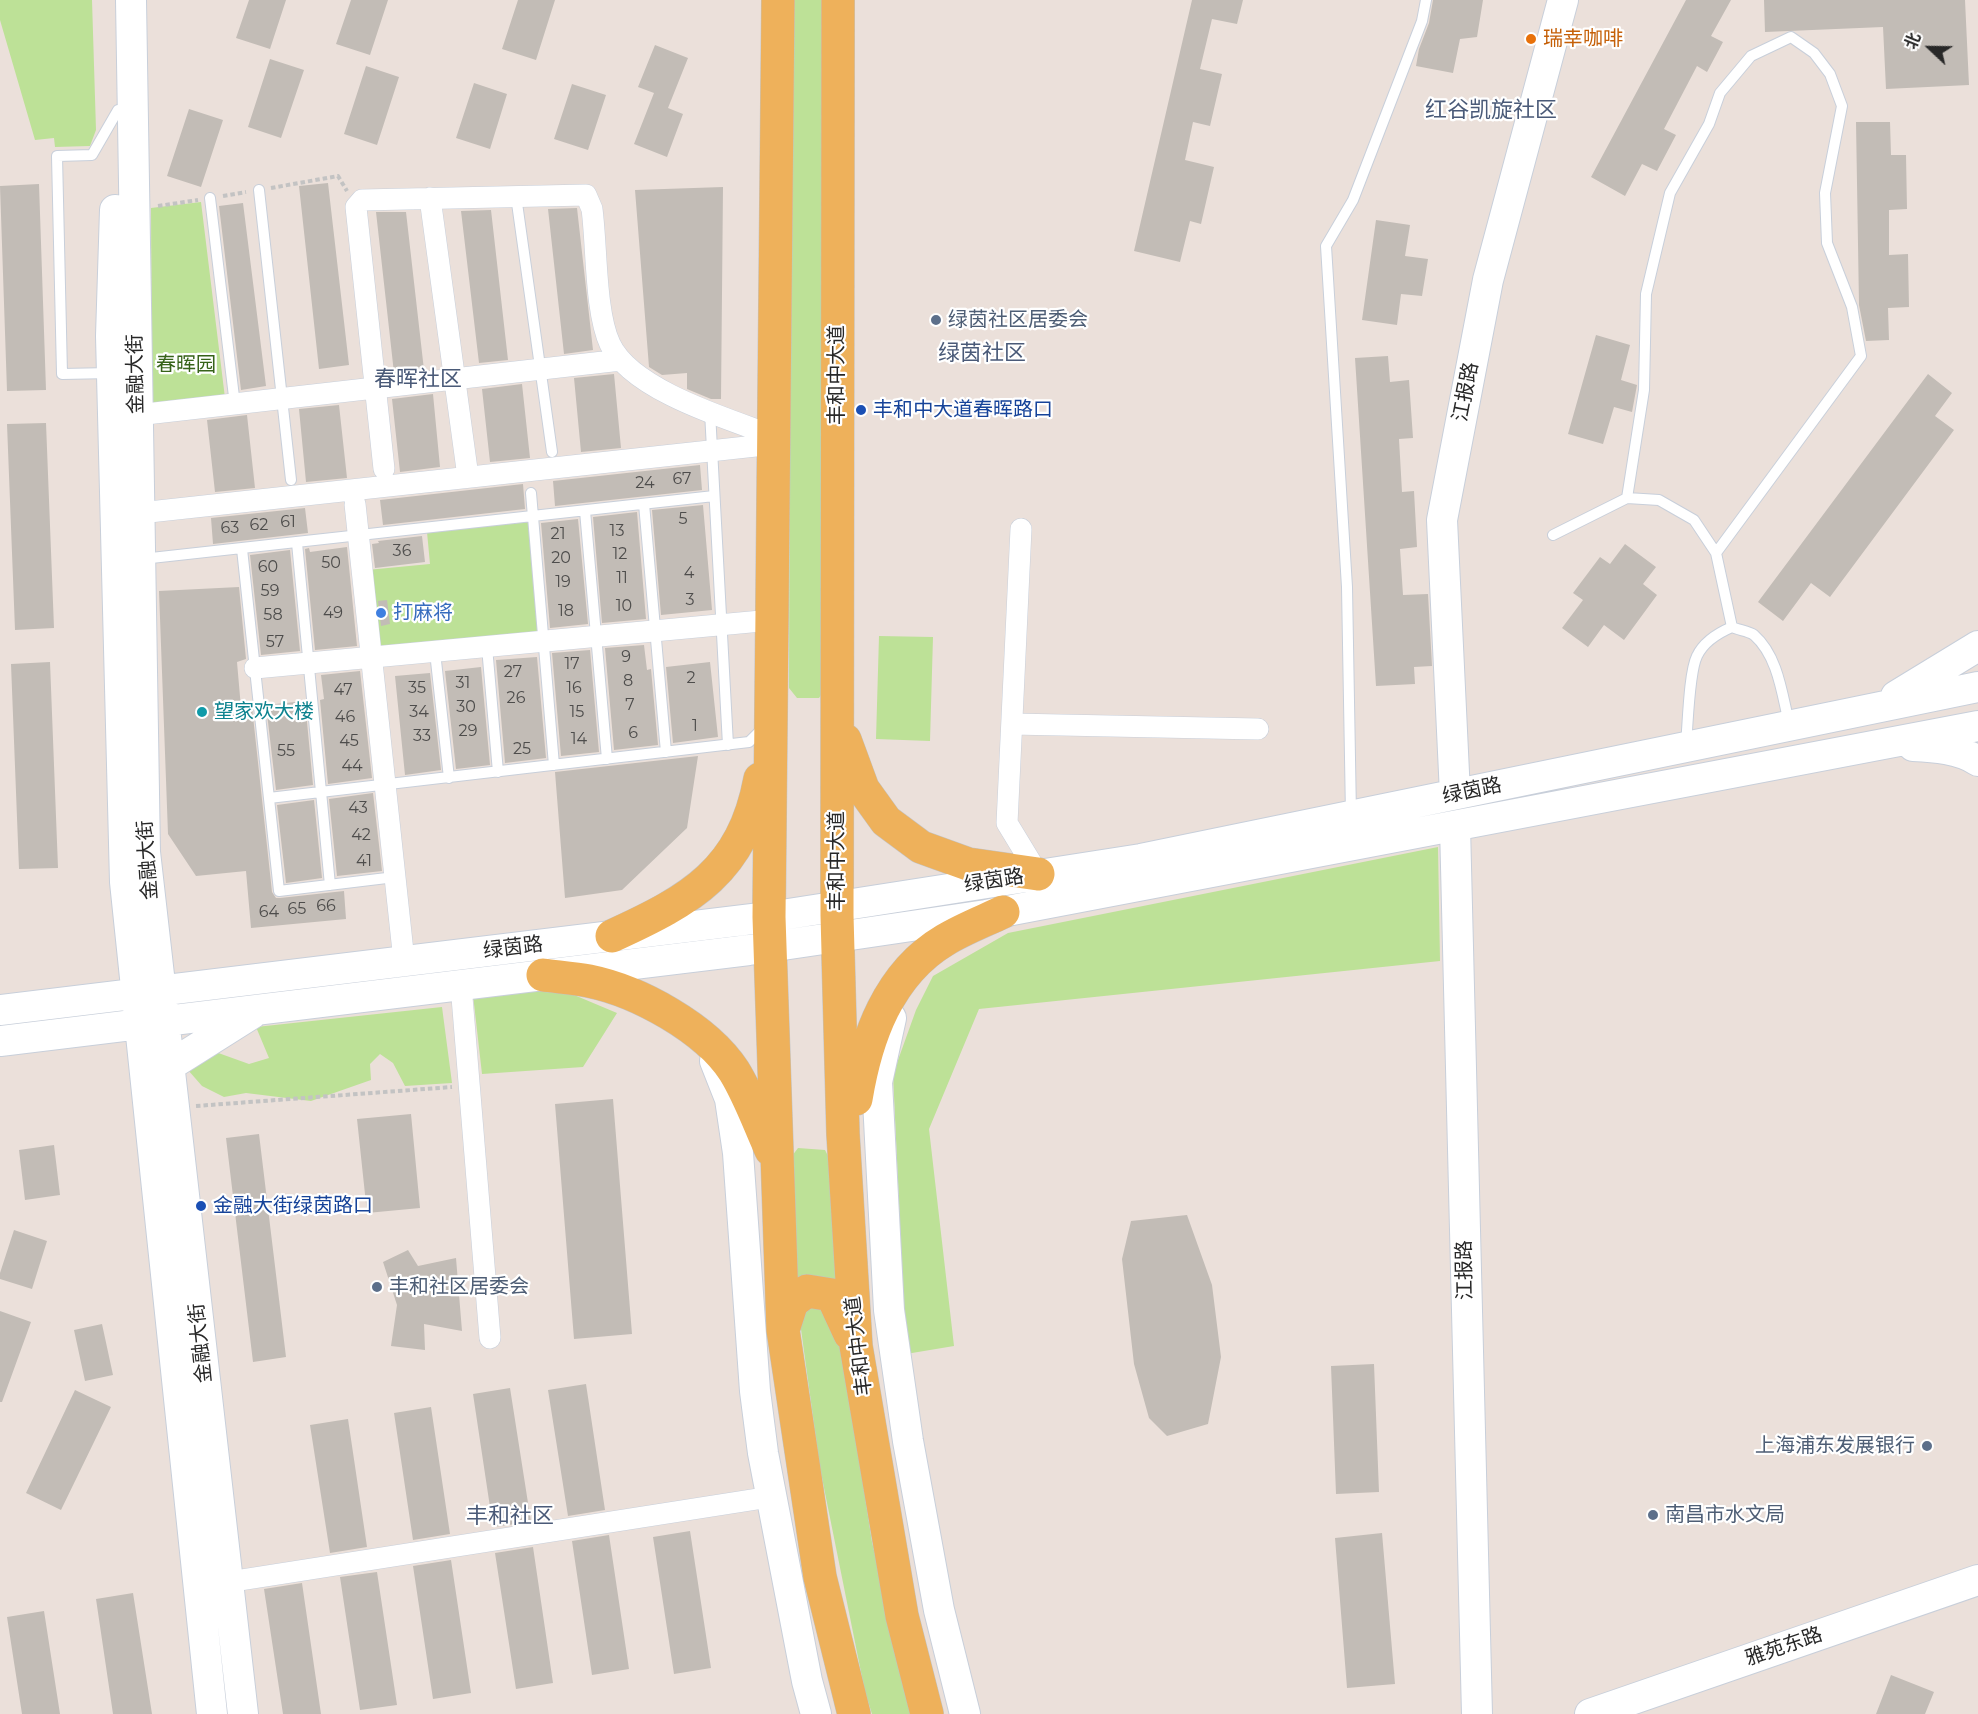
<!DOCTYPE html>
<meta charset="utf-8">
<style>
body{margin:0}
#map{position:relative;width:1978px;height:1714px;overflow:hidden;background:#ebe0da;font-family:Montserrat,"Noto Sans SC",sans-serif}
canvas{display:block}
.north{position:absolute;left:1900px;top:18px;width:60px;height:60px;-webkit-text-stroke:4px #fff;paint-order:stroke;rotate:292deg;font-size:16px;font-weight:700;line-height:24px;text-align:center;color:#282828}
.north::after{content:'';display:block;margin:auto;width:21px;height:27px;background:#282828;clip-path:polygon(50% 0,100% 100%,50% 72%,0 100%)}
</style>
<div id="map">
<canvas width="1978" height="1714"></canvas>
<div class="north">北</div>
</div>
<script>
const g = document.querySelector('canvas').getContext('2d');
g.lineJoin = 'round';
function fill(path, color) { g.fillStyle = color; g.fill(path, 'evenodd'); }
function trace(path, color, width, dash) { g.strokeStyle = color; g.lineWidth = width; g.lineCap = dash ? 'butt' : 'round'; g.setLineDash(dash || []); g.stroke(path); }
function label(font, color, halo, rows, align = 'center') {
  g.font = font + ' Montserrat,"Noto Sans SC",sans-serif'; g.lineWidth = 4.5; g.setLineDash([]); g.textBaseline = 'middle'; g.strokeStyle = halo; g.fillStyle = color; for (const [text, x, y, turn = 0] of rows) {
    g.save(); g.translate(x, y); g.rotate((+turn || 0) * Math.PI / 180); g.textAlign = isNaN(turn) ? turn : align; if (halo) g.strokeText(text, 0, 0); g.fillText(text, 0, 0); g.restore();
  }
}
fill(new Path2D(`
 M0,0H92L96,130L90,146L55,147L54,138L35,140L0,20Z
 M791,0H828L825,689L819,698H797L789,688Z
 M201,202L225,398L152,405L151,208Z
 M528,522L539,638L374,654L367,570L430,564L427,532Z
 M879,636L933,637L930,741L876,739Z
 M1438,847L1440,961L979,1009L929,1129L954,1346L906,1354L893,1074L916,1010L933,976L1008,933Z
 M541,987L567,992L617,1013L583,1067L482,1074L473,995Z
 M442,1007L452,1083L405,1086L393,1063L380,1054L370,1064L371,1080L311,1101L246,1093L224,1097L202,1086L188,1070L210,1050L249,1064L269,1058L256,1027Z
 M798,1148L825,1150L829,1158L851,1406L872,1542L913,1714H872L865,1692L820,1468L797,1300L792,1156Z`), '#bde197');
fill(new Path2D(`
 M249,0H286L270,49L236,38Z
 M351,0H388L370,55L336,44Z
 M518,0H555L536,60L502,49Z
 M1192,0H1243L1237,24L1212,19L1200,69L1222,74L1210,126L1193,122L1185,160L1214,167L1201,224L1190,221L1180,262L1134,251Z
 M1433,0H1483L1477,37L1460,39L1453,73L1416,66L1419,49L1429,23Z
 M1686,0H1731L1711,36L1723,42L1707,72L1697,66L1664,129L1676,135L1657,171L1642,164L1625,196L1591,177Z
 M1764,0H1965L1969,85L1886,89L1883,27L1765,32Z
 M655,45L688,58L668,108L683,114L667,157L634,144L654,93L638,87Z
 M270,59L304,70L281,138L248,127Z
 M366,66L399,77L377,145L344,134Z
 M474,83L507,94L490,149L456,138Z
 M572,84L606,95L588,150L554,139Z
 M189,109L223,120L201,187L167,176Z
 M1856,122H1890L1891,155H1906L1907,209L1889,210V255L1908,254L1909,307L1888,308L1889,340L1866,341L1859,305Z
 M328,183L349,365L319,369L299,186Z
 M39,184L46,390L7,391L0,186Z
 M723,187L721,399H711L687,389V373L662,375L649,367L635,190Z
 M243,203L266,386L241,390L219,206Z
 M577,208L593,350L564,354L548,209Z
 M491,210L508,360L479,363L461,211Z
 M376,212H406L424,370L394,373Z
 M1376,220L1410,225L1405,256L1428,259L1422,296L1401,294L1397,325L1362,320Z
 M1596,335L1630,345L1621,380L1637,385L1632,412L1614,407L1603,444L1568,434Z
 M1388,356L1390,382L1409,380L1413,438L1399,439L1402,492L1414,491L1417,547L1400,549L1403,595L1428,594L1432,666L1414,667L1415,684L1376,686L1355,358Z
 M614,374L621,448L581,452L574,378Z
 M1928,374L1952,393L1935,416L1954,430L1830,597L1811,583L1783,621L1758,602Z
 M522,384L530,458L490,462L482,389Z
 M433,394L440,467L400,472L392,399Z
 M339,405L347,478L306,482L299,409Z
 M247,415L255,488L215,492L207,420Z
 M46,423L54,628L15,630L7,424Z
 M700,465L702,490L555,506L553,481Z
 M523,484L525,509L383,525L380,500Z
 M703,505L712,610L661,615L652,510Z
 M305,508L308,533L213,544L211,518Z
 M637,512L646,619L602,623L593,517Z
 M578,519L588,624L550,628L541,523Z
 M422,536L425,562L375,568L372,544L379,543L378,541Z
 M1625,544L1656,567L1643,584L1657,595L1624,640L1604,625L1588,647L1562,628L1583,600L1573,593L1600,557L1610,564Z
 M347,547L357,646L315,650L305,549L309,548L310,552Z
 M290,550L300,651L261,655L250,555Z
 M239,587L246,659L237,662L241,708L252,707L272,892L276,898H280L344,891L346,919L251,928L246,871L196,876L168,834L159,591Z
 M387,600L390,624L381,626L378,601Z
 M644,645L647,670L651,669L658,745L614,750L605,648Z
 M590,650L599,752L561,756L552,653Z
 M537,657L546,758L505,763L496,660Z
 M50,662L58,868L19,869L11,664Z
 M710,662L718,737L673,743L666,667Z
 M481,667L490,765L456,769L445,671Z
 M360,671L372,778L328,784L320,700L324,699L321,675Z
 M430,673L441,770L405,775L395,676Z
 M305,701L313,785L276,790L266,705Z
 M698,756L687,828L622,890L565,898L555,772Z
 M373,793L382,871L337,876L329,799Z
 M314,800L322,878L286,883L277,805Z
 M613,1099L632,1334L574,1339L555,1104Z
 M411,1114L420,1208L367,1213L357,1119Z
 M259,1134L286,1357L253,1362L226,1138Z
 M54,1145L60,1195L25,1200L19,1150Z
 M1187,1215L1212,1285L1221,1357L1208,1424L1167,1436L1149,1418L1134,1364L1122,1259L1131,1221Z
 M14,1230L47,1241L32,1289L0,1279V1273Z
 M408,1250L418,1266L456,1258L462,1331L424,1324L425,1350L391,1346L397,1305L383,1262Z
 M0,1311L31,1322L2,1402H0Z
 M102,1324L113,1375L85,1381L74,1330Z
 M1374,1364L1379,1492L1336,1494L1331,1366Z
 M586,1384L605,1510L568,1516L548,1390Z
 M510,1388L531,1522L493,1527L473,1394Z
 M75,1390L111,1407L61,1510L26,1493Z
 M431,1407L450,1534L413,1540L394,1413Z
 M348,1419L367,1547L330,1553L310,1425Z
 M690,1531L711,1668L674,1674L653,1537Z
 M1382,1533L1395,1684L1347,1688L1335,1538Z
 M609,1535L629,1669L592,1675L572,1541Z
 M533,1547L553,1683L516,1689L495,1553Z
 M451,1560L471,1693L433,1699L413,1566Z
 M377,1572L397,1705L360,1710L340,1577Z
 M302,1583L321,1714H283L264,1589Z
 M133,1593L152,1714H113L96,1599Z
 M44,1611L60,1714H22L7,1617Z
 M1891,1675L1934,1692L1925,1714H1876Z`), '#c2bcb6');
const lane = new Path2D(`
 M259,190L291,480
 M516,196L552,452
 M210,198L235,405
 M111,373L62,374L57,156L92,155L118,110
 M710,412L728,745
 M531,493L554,765
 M1627,498L1659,500L1694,520L1716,553L1732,627
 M644,504L666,752
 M585,511L607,759
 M1553,535L1627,498L1644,390L1646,294L1670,193L1709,124L1720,93L1751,56L1791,37L1814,53L1830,74L1842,106L1825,193L1827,243L1852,307L1861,356L1716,553
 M297,543L330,885
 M242,549L279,891L395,877
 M142,559L714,496
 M487,647L498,772
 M435,652L449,778
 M1686,744C1688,723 1689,672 1697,656C1704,641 1718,633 1732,627C1738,630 1749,631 1754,635C1778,656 1782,694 1789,723
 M269,798L749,742L763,728
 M1351,815L1347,587L1326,246L1353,200L1422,21L1426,0`);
const street = new Path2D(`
 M430,198L468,477
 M137,415L621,360
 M384,469L356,207L362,200L586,195L592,209C597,247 595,312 610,344C631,390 728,419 774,436
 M139,503L149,512L774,444
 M355,504L404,961
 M1021,529L1007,823L1038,874
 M255,668L772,620
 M1012,724L1258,729
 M461,985L490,1338
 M228,1582L770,1497`);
const secondary = new Path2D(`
 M131,0L145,852L243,1714
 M115,210L111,336L125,882L212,1714
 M1896,696L1978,646
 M1913,746C1934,747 1960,749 1978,761
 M1455,794L1442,520L1488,280L1563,0
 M1455,826L1477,1714
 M0,1010L769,917L1141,859L1978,687
 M891,1018L877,1082L889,1310L908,1441L939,1610L965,1714
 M0,1041L749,950L986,915L1978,726
 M715,1061L730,1099L738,1153L755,1391L763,1453L807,1681L816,1714
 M169,1066L253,1013
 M1590,1714L1978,1580`);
const primary = new Path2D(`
 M778,0L769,917L783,1330L820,1577L854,1714
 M838,0L837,915L843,1134L856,1346L902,1616L927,1714
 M845,740L863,789L886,821L921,847L968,864L1038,874
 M612,936C691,900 743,871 760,779
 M543,975C558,977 574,978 589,981C638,991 706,1028 734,1071C749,1095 759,1124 771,1150
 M856,1099C866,1038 888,974 945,940C963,929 984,921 1003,912
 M783,1330L792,1302L807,1291L832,1295L850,1334`);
trace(lane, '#c8cfda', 12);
trace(street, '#c8cfda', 22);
trace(secondary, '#c8cfda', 32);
trace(primary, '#c3c3c3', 34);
trace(new Path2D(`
 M271,188L338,176L347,191
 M223,196L246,192
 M158,206L198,200
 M196,1106L452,1087`), '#c3c3c3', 4, [4.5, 3]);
trace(lane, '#fff', 10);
trace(street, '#fff', 21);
trace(secondary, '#fff', 30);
trace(primary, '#eeb15b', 33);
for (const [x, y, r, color] of [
 [1531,39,6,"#e8710a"],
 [936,320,6,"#5c6f8a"],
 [861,410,6,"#1a4fb4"],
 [381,613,6,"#3f7fe0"],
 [202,712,6,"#0f9aa8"],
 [201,1206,6,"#1a4fb4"],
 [377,1287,6,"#5c6f8a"],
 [1927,1446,6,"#5c6f8a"],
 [1653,1515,6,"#5c6f8a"]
]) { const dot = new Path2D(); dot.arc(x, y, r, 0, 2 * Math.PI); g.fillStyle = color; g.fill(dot); trace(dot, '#fff', 2); }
label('16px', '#4e4d4c', null, [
 ["67",682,479],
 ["24",645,483],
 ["5",683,519],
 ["61",288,522],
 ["62",259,525],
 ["63",230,528],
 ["13",617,531],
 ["21",558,534],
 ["36",402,551],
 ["12",620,554],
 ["20",561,558],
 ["50",331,563],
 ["60",268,567],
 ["4",689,573],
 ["11",622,578],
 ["19",563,582],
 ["59",270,591],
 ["3",690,600],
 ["10",624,606],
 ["18",566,611],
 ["49",333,613],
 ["58",273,615],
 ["57",275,642],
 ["9",626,657],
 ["17",572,664],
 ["27",513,672],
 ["2",691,678],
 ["8",628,681],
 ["31",463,683],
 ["35",417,688],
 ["16",574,688],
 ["47",343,690],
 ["26",516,698],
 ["7",630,705],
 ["30",466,707],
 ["34",419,712],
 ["15",577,712],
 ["46",345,717],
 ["1",695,726],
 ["29",468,731],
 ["6",633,733],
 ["33",422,736],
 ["14",579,739],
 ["45",349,741],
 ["25",522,749],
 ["55",286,751],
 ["44",352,766],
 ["43",358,808],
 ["42",361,835],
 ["41",364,861],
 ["66",326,906],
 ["65",297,909],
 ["64",269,912]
]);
label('20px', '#c56008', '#fff', [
 ["瑞幸咖啡",1543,39]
], 'left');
label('20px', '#4e5e75', '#fff', [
 ["绿茵社区居委会",948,320],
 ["丰和社区居委会",389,1287],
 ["上海浦东发展银行",1915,1446,"right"],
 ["南昌市水文局",1665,1515]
], 'left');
label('20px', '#37631a', '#fff', [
 ["春晖园",186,365]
]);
label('20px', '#282828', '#fff', [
 ["金融大街",136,374,-91],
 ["丰和中大道",837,375,-90],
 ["江报路",1466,392,-79],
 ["绿茵路",1472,791,-12],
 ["金融大街",148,860,-94],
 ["丰和中大道",837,861,-90],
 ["绿茵路",994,881,-9],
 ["绿茵路",513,948,-7],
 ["江报路",1465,1270,-91],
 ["金融大街",201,1343,-96],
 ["丰和中大道",859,1346,-97],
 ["雅苑东路",1784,1647,-19]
]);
label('20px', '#164399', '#fff', [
 ["丰和中大道春晖路口",873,410],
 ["金融大街绿茵路口",213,1206]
], 'left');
label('20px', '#366cbe', '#fff', [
 ["打麻将",393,613]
], 'left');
label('20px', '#0d838f', '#fff', [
 ["望家欢大楼",214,712]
], 'left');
label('22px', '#4a5a78', '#fff', [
 ["红谷凯旋社区",1491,111],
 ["绿茵社区",982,354],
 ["春晖社区",418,380],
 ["丰和社区",510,1517]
]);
</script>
